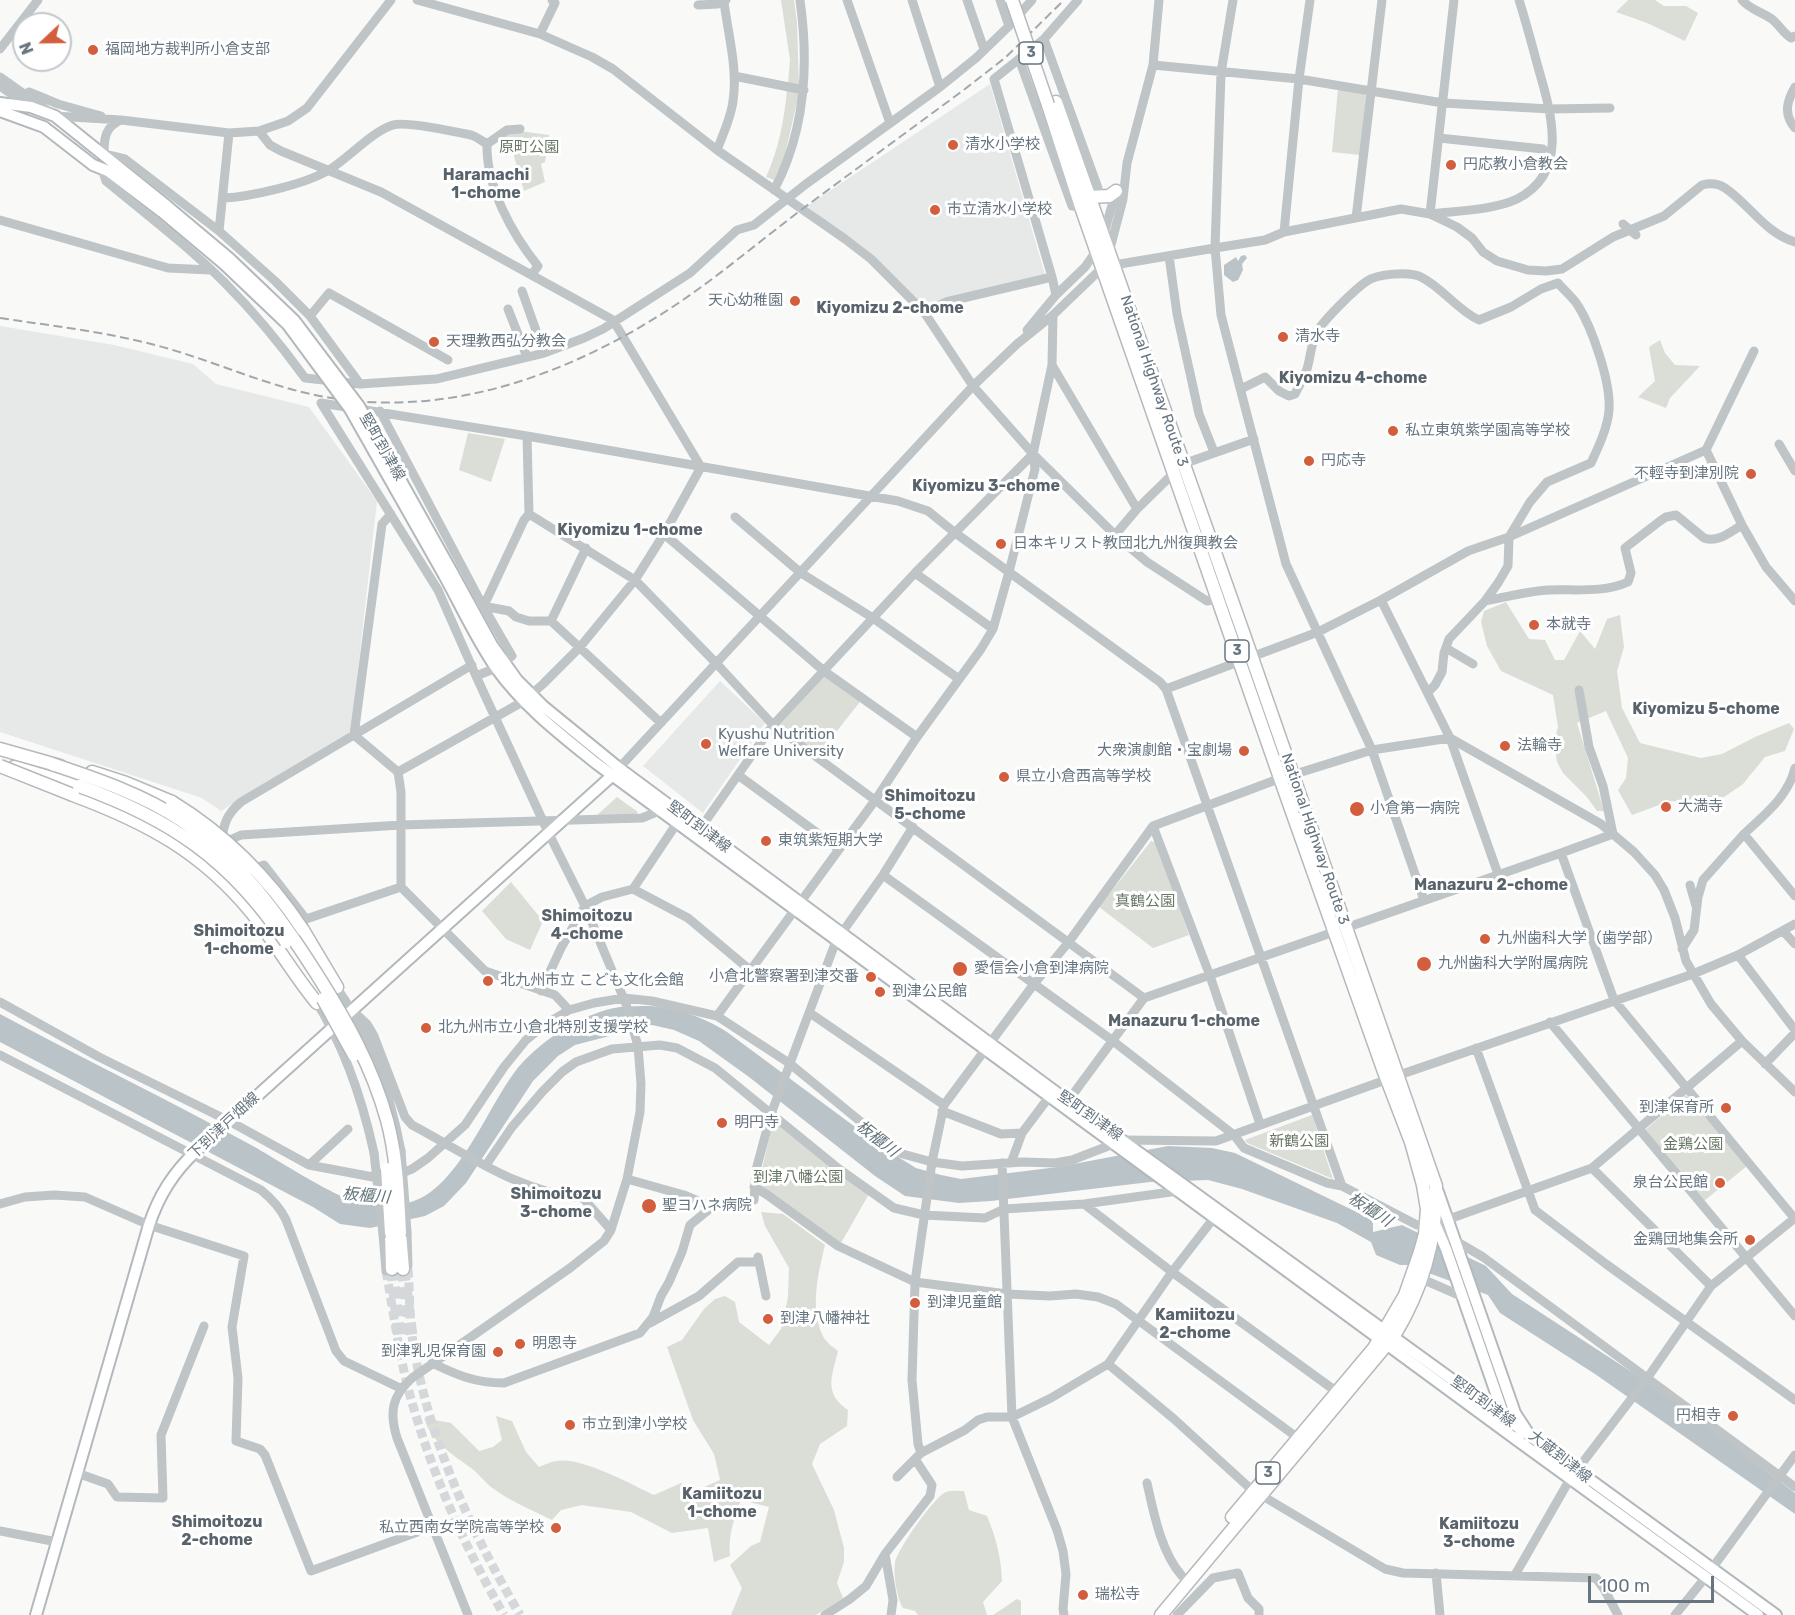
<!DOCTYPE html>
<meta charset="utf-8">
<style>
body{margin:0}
#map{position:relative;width:1795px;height:1615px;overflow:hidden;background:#f9f9f8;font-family:Rubik,sans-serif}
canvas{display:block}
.north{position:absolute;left:12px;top:12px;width:60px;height:60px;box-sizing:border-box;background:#fff;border:2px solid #c2c8cc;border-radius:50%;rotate:248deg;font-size:16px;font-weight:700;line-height:24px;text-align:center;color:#667580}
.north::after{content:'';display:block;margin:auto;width:21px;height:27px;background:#d35e3e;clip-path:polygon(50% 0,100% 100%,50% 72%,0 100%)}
.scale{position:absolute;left:1588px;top:1576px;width:126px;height:27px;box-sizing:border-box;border:3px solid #667580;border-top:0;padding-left:8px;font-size:18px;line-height:21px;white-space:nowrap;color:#667580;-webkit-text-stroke:4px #fff;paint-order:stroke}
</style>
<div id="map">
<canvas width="1795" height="1615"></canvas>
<div class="north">N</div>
<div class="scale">100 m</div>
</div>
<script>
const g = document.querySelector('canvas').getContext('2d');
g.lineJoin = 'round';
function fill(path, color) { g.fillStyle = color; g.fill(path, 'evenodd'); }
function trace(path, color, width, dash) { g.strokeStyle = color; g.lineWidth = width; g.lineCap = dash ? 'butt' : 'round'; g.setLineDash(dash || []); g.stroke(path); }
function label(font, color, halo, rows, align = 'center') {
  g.font = font + ' Rubik,"Noto Sans JP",sans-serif'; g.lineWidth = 6; g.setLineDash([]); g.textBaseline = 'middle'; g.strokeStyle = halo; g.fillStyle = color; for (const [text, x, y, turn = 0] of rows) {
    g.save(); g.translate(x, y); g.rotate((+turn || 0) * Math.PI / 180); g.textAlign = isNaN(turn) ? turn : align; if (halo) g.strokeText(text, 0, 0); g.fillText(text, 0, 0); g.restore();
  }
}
fill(new Path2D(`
 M990,84L1045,275L925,306L807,206Z
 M0,326L114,345L193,364L216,384L309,407L377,501L351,732L221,811L202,798L0,732Z
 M720,681L765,723L703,813L643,766Z`), '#e7e8e8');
fill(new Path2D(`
 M781,0H794L797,22L799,85L788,83L790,60Z
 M1628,0H1655L1664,6H1686L1698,13L1685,41L1647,23L1616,12Z
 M1338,89L1364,92L1366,96L1360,155L1332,152Z
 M787,90L799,93L784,159L774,180L766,177C779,149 784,120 787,90Z
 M512,130L549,135L545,162L541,164L545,182L524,191L514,156L504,136Z
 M1660,340L1665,353L1675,365L1700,366L1670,398L1666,408L1638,397L1655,381L1649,347Z
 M468,433L505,439L491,482L459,470Z
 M1506,602L1529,639L1545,640L1555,660H1564L1580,631L1595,649L1607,619L1620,615L1624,647L1617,671L1622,708L1640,743L1701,758L1722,754L1755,737L1789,723L1794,729L1785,751L1765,757L1743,784L1714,804L1670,801L1632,815L1618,790L1626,778L1628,758L1606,711L1577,723L1604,811H1597L1586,796L1563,773L1557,762L1554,742L1558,727L1553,695L1501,671L1487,646L1481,622L1484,611Z
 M828,670L863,698L818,755L776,724Z
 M617,797L638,812L636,815L596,816Z
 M1151,841L1157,843L1189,935L1153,948L1099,907Z
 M511,882L543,921L530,950L506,939L482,911Z
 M1686,1095L1747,1166L1704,1201L1645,1130Z
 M1312,1115L1333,1179L1247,1143L1245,1140Z
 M773,1122L779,1124L869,1194L841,1243L760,1185L759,1182Z
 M761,1212L783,1214L825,1245C818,1274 809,1310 824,1338C827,1343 833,1347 838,1351C832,1376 823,1393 848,1410L847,1426L820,1444L812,1464L834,1510L844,1548V1562L837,1583L843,1598L816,1615H731L742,1588L730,1565L751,1546L760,1542L769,1507L741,1500C734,1519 728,1535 730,1556L714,1562L708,1528L672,1533L631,1512L582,1505L561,1510L552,1520C531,1510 510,1501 491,1487C484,1481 478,1473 471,1468C452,1454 431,1442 424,1418L451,1423L479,1451L493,1447L502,1440L496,1416L512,1421L526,1452L539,1467C544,1465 550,1462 556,1461C580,1456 631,1484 654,1495L681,1483L693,1492L720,1480L714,1454L693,1420L667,1347L682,1340L704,1309L715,1299L725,1296L735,1302L739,1322L769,1345L781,1329L788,1297L789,1268L765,1226Z
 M964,1491L969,1510L987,1516C996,1537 1001,1558 1002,1581L983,1602L987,1615H918L915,1611L903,1608C897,1598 893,1575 895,1563C897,1550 934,1497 946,1492C951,1490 959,1491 964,1491Z
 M1017,1599L1021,1601V1615H993Z`), '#daded7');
fill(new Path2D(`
 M1245,255L1247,258L1242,264L1243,270L1238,280L1233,282L1224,275V265L1236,257L1238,261L1241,256Z
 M651,1006C680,1010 702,1016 727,1032L885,1149L916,1168L941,1175L961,1179L1058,1167L1168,1146L1212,1148L1235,1153L1373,1220V1232L1402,1225L1486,1266L1512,1294L1664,1393L1795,1493V1514L1595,1374L1500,1313L1488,1295L1407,1265H1400L1376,1255L1371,1242L1337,1223L1242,1189L1208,1180L1150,1182L991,1201L959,1203L905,1196L875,1176L749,1077L699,1041L674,1030L652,1025L575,1045L558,1056L533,1081L466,1183L444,1206L425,1216L370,1228L340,1224L313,1207L0,1042V1014C84,1059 170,1101 253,1146C280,1161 344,1204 370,1205C382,1206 400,1205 411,1202C457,1189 487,1109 514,1073C536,1043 583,1012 620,1007C630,1006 641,1006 651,1006Z`), '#bac4c8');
trace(new Path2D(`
 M408,1269C410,1293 409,1319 413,1342C428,1439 471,1531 520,1615
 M386,1271C393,1309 398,1349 408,1388C429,1467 463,1544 504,1615`), '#d4d8da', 9, [9, 4.5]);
trace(new Path2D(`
 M392,1269L400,1342
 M403,1269L412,1340`), '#d4d8da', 12, [12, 6]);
const major = new Path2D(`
 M0,103L31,107L55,116L167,206
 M0,111L44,127L93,165L108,171L162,212
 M452,572L492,645L517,680L543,706L619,768L1068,1101L1530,1436
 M444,575C461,606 476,639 496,668C523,706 561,735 597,764L1521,1443
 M1438,1192L1515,1413L1530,1436L1776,1615
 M1433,1219L1446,1249L1505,1419
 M1517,1437L1521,1443L1758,1615
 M36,1615L149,1225C159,1195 173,1173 196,1151L615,773`);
const highway = new Path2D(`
 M1056,102L1249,649L1436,1186C1437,1240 1422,1290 1394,1336L1161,1615
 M1048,105L1081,207L1280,778L1383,1069L1411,1142L1423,1185L1427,1209L1425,1234L1420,1252L1405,1295L1374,1348L1232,1517
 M1090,197L1109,196L1116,191
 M0,749L60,766
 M14,767L79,786
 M92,772L126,783L172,802
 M73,795C146,822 202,852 252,913C275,942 293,974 317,1003
 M303,930L337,987
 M391,1233L392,1269
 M400,1233L403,1269`);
trace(major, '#b3b8bc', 14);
trace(highway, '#b5b9bc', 15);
trace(new Path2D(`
 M417,0L540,34L592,57L613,69L717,150L845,239L871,259L924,312L973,386L1033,454L1052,365L1053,315
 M847,0L890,123
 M912,0L940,87
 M967,0L984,49
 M1000,0L1009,26
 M1742,0C1750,10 1763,12 1773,20C1779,25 1783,33 1791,38L1795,36
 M698,5L718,4L726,0
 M540,34L555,3L552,0
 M1044,39L1098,188L1090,197
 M0,49L38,0
 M1019,59L1072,206L1081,207
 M1153,65L1299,79L1443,103L1550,109L1610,108
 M734,76L804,90
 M0,77L55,116L121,120L229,133L259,131L288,121L307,108L391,0
 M0,86L30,107
 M1795,87C1787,101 1783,114 1795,128
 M29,92L58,104L101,116
 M121,120C105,127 104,138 104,154L125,159L219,231L275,281L310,316L360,384
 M259,131L270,145L281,151L381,192L613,320L701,467L664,534L635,580L580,647L543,684L524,701L398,772
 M1439,138L1543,149
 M487,144C486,187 512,234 538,266L532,274
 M487,144L507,130L520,129
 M717,150C723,134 731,118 733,101C738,69 728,34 724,2
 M108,171L104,175L106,181C146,214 188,246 225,283C254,312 281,345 305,378L360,384L436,379L544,353L584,338L603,329L690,273L737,230L754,225L806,184L940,87L976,58L1009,26L1032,0
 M774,190C805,132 809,64 800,0
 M223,198C250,197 306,184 329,170C350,157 371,132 393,125C405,121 457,132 471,135C477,137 482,141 487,144
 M1430,214C1456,211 1494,210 1517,199C1570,173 1551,112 1538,67C1532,45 1526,22 1519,0
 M1430,214L1454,0
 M1356,218L1382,0
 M0,220L168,268L210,270
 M1623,224L1636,235
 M219,231L229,133
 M1284,232L1299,79L1310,0
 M1169,256L1177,314L1199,414L1214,452
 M1108,266L1215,248L1221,73L1233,0
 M1052,277L994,79L1044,39L1078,0
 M522,291L544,353
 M508,309L527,357
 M924,312L946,302L1052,277L1056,295
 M310,316L329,293L448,360
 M1027,330L1056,295L1085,267L1101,244L1116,191
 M1052,365L1137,509
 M1241,389L1265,377L1279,391L1289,396L1295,394C1299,386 1304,378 1307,369C1311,356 1311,341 1318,330C1326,318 1355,289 1367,281C1377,274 1409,271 1421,277C1443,288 1457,310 1479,320L1511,307L1541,289L1558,283
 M321,403L527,436L898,501L928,511L954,532L1160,682L1166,689L1342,1186
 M321,403L438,590L476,676L496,668L512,656L483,606L380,411
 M1779,444L1795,471
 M1706,450L1742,525L1766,567L1795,601
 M1033,454L1115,535L1147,562L1207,601L1218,599
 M529,514L635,580L716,663L773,725L1144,998
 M735,517L801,573L873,618L959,679
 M664,534L824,671L917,737
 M1115,535L1137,509L1183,464L1254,439
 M915,573L993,629
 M1381,600L1450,738L1498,874
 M1485,601C1506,597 1528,591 1549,590C1574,589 1604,593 1628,582L1631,573L1625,548L1660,521L1666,517L1676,515L1704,538C1718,543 1730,532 1742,525
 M481,603L487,599L524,520L529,514L527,436
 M483,606L509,611L516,617L529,621H551L661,723
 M551,621L586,548
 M1446,648L1473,664
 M1166,689L1318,632L1381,600L1468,551L1509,537L1706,450L1754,351
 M1579,690L1589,747L1603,786L1613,834
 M1428,692L1435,685L1442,672L1444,653L1449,639L1485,601L1498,583L1508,566L1509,537L1530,502L1547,482L1591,463C1598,448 1608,427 1609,410C1611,382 1592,327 1577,304C1572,297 1564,290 1558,283
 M354,735L398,772L401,792V887L485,971L555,995L569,1010
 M354,735L382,524L391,514
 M619,768L973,386L1017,344L1053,315L1103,267L1107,260L1123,199L1127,163L1153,65L1159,0
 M1795,768C1788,797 1764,815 1744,834L1795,896
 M738,775L839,849
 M1153,826L1210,976L1260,1124
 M700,829L773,725L915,573L1033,454
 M222,842C223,824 227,814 241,802L472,665
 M221,844L241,835L401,825L642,818L659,811
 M1561,853L1614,1000L1795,1219
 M248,869L276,903L304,941
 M250,871L264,865L306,919L401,887
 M883,875L1113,1041L1234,1135L1244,1148L1327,1183L1342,1186L1417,1225L1435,1224L1592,1168L1742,1041
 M1690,885L1696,906
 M633,889L688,918L750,970
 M1424,900L1372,750L1286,564L1221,315L1215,248L1265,240L1284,232L1401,209L1430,214L1457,227L1472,238L1483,252L1497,261L1528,270L1546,271L1562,269L1613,237L1664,216L1702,185C1710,183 1719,184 1725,188C1749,204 1765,233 1795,242
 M1783,931L1795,944
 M1682,949L1694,930L1698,897L1703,880L1744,834
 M1738,955L1795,1030
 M334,984C369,1032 390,1093 401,1151
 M541,991L561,948L585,906L602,897L633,889L677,823
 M314,998C344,1045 362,1098 374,1153
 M0,1002L99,1057L229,1121L309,1165L373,1177L383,1176
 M355,1013L367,1024L374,1036L405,1117L412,1125C467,1154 520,1193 583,1198L611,1230
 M810,1013L944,1105
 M717,1016L876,799L917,737L981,649L993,629L1009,572L1035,469L1033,454
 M1550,1022L1795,1316
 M1476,1048L1535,1210L1606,1264L1795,1400
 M0,1055L261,1190C272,1199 280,1207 286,1220L336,1351L344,1361L400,1388
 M1765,1064L1795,1033
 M1068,1101L1144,998L1561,853L1613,834
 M942,1111L1001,1134L1022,1133L1011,1163
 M1022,1133L1049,1097
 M1002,1163L1012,1417L1057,1530L1063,1551L1066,1574L1063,1609L1064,1615
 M309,1165L348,1129
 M486,1165L512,1127L543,1091L562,1072L576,1062L612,1049L660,1045L677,1048L715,1068L839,1169L894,1208L924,1215L985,1218L1004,1209L1084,1204L1178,1191L1182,1189
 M1592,1168L1711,1286
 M397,1175L412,1169L428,1158L465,1125L504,1067L526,1040L546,1024L569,1010L594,1003L624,998L652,1001L717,1016L789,1063L899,1153L932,1162L962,1166L1023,1162L1055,1163L1072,1160L1124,1140L1216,1141L1405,1073L1693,974L1738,955L1795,924
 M627,1179L684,1195L712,1207
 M754,1187L766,1194L838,1246L915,1282L1007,1294L1050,1296L1076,1294L1098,1297L1116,1304L1298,1438
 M0,1204L25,1197L54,1195L85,1197L149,1225L244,1256L232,1327L238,1378L236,1441L260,1449L265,1455L311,1571L431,1527
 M1084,1204L1172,1272L1337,1392
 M1435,1224L1454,1240L1483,1257L1795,1487
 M407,1232L408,1266
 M383,1234L386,1271
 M758,1257L766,1296
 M1422,1279L1461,1296
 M650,1323L699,1296L738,1262H759
 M432,1363C457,1375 475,1383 504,1383L640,1333L653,1317L661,1296L669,1282L682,1252L690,1225L712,1207L754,1200L756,1170L771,1114L836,941L883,875L913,827
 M1108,1364L1174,1419L1253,1491
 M921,1453L918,1444L912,1380L915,1282L932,1162L944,1105L1034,984L1068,943L1153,826L1273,781L1372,750L1450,738L1601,824L1634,852L1655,875L1664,890L1675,918L1686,961L1711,1004L1742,1041L1795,1092
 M77,1473L108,1484L117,1497L163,1498L161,1435L204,1326
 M897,1477L915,1459
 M1147,1483C1154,1514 1161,1552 1182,1576
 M1261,1495L1385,1569L1403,1573L1596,1578L1604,1589L1618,1615
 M0,1531L57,1542
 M885,1554L893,1600L891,1615
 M1436,1573L1440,1615
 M1515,1575L1570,1479L1648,1377L1711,1286L1795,1218
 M468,1615L397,1438C389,1412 392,1396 412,1378L570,1268L604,1241L611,1230L627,1179L640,1112L641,1084L638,1046L626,1004L585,906L548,832L476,676
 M825,1615L850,1599L866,1586L885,1554L930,1496L932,1485L915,1459L921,1453L965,1430L978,1420L987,1417H1012L1051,1398L1108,1364L1172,1272L1217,1214
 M1177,1615L1213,1578L1238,1573L1248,1598L1259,1609V1615
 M1675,1615L1705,1578L1795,1455`), '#bfc4c7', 9);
trace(major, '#fff', 10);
trace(highway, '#fff', 12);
trace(new Path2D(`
 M0,318C53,326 107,332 159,346C218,362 277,391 338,399C459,416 578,370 677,304C720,275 760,241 801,210C856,169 911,129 965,89L1006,57L1064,0`), '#a1a8ad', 2, [9, 4.5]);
const majorBridge = new Path2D(`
 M167,206L229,258L294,320L359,406L452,572
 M162,212L224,264L288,325L350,409L444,575`);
const highwayBridge = new Path2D(`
 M1012,0L1048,105
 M52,764C96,779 142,794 181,820C239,859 279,915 316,973C346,1020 372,1066 387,1120C397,1157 398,1195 400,1233
 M0,766L73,795
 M79,786C171,819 231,860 286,942
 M172,802C226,835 268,877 303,930
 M323,999L354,1055
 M387,1169L391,1233`);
trace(majorBridge, '#b3b8bc', 14, []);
trace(highwayBridge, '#b5b9bc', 15, []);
trace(new Path2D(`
 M401,1151L407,1232
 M374,1153L383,1234`), '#bfc4c7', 9);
trace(majorBridge, '#fff', 10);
trace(highwayBridge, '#fff', 12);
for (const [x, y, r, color] of [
 [93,50,6,"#d35e3e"],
 [953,145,6,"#d35e3e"],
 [1451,165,6,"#d35e3e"],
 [935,210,6,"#d35e3e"],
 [795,301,6,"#d35e3e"],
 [1283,337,6,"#d35e3e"],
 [434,342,6,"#d35e3e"],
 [1393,431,6,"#d35e3e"],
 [1309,461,6,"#d35e3e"],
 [1751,474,6,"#d35e3e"],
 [1001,544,6,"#d35e3e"],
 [1534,625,6,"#d35e3e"],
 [706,744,6,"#d35e3e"],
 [1505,746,6,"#d35e3e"],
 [1244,751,6,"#d35e3e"],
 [1004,777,6,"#d35e3e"],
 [1666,807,6,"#d35e3e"],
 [1357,809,8,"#d35e3e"],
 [766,841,6,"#d35e3e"],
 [1485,939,6,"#d35e3e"],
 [1424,964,8,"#d35e3e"],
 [960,969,8,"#d35e3e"],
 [871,977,6,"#d35e3e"],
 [488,981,6,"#d35e3e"],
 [880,992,6,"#d35e3e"],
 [426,1028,6,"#d35e3e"],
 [1726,1108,6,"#d35e3e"],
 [722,1123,6,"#d35e3e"],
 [1720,1183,6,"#d35e3e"],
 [649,1206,8,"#d35e3e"],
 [1750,1240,6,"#d35e3e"],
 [915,1303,6,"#d35e3e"],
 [768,1319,6,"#d35e3e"],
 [520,1344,6,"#d35e3e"],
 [498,1352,6,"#d35e3e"],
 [1733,1416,6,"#d35e3e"],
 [570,1425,6,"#d35e3e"],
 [556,1528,6,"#d35e3e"],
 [1083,1595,6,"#d35e3e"]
]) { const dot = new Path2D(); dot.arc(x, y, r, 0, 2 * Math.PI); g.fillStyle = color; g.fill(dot); trace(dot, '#fff', 2); }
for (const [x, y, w] of [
 [1031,53,24],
 [1237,651,24],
 [1268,1473,24]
]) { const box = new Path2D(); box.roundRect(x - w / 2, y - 11, w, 22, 4.5); g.fillStyle = '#fff'; g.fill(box); trace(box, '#667580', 1.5); }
label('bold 14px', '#667580', null, [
 ["3",1031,53],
 ["3",1237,651],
 ["3",1268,1473]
]);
label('15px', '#667580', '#fff', [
 ["福岡地方裁判所小倉支部",105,50],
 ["清水小学校",965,145],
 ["円応教小倉教会",1463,165],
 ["市立清水小学校",947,210],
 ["天心幼稚園",783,301,"right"],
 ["清水寺",1295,337],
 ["天理教西弘分教会",446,342],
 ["私立東筑紫学園高等学校",1405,431],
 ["円応寺",1321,461],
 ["不輕寺到津別院",1739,474,"right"],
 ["日本キリスト教団北九州復興教会",1013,544],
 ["本就寺",1546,625],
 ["Kyushu Nutrition",718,735],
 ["Welfare University",718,752],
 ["法輪寺",1517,746],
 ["大衆演劇館・宝劇場",1232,751,"right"],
 ["県立小倉西高等学校",1016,777],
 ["大満寺",1678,807],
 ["小倉第一病院",1370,809],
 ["東筑紫短期大学",778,841],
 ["九州歯科大学（歯学部）",1497,939],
 ["九州歯科大学附属病院",1438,964],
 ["愛信会小倉到津病院",974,969],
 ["小倉北警察署到津交番",859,977,"right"],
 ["北九州市立 こども文化会館",500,981],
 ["到津公民館",892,992],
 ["北九州市立小倉北特別支援学校",438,1028],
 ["到津保育所",1714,1108,"right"],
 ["明円寺",734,1123],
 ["泉台公民館",1708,1183,"right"],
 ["聖ヨハネ病院",662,1206],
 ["金鶏団地集会所",1738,1240,"right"],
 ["到津児童館",927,1303],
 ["到津八幡神社",780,1319],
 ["明恩寺",532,1344],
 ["到津乳児保育園",486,1352,"right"],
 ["円相寺",1721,1416,"right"],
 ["市立到津小学校",582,1425],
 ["私立西南女学院高等学校",544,1528,"right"],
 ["瑞松寺",1095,1595]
], 'left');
label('15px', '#697866', '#fff', [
 ["原町公園",529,148],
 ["真鶴公園",1145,902],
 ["新鶴公園",1299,1142],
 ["金鶏公園",1693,1145],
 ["到津八幡公園",798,1178]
]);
label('15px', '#667580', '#fff', [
 ["National Highway Route 3",1154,381,71],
 ["堅町到津線",382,447,60],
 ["堅町到津線",699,827,37],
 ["National Highway Route 3",1315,839,71],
 ["堅町到津線",1090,1116,35],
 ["下到津戸畑線",224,1126,-43],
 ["堅町到津線",1483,1402,36],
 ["大蔵到津線",1560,1457,38]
]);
label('bold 16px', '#59636b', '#fff', [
 ["Haramachi",486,175],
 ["1-chome",486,193],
 ["Kiyomizu 2-chome",890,308],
 ["Kiyomizu 4-chome",1353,378],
 ["Kiyomizu 3-chome",986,486],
 ["Kiyomizu 1-chome",630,530],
 ["Kiyomizu 5-chome",1706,709],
 ["Shimoitozu",930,796],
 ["5-chome",930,814],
 ["Manazuru 2-chome",1491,885],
 ["Shimoitozu",587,916],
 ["4-chome",587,934],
 ["Shimoitozu",239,931],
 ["1-chome",239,949],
 ["Manazuru 1-chome",1184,1021],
 ["Shimoitozu",556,1194],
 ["3-chome",556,1212],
 ["Kamiitozu",1195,1315],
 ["2-chome",1195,1333],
 ["Kamiitozu",722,1494],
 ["1-chome",722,1512],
 ["Shimoitozu",217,1522],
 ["2-chome",217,1540],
 ["Kamiitozu",1479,1524],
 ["3-chome",1479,1542]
]);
label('italic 16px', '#627379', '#fff', [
 ["板櫃川",877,1139,38],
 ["板櫃川",366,1196,5],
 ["板櫃川",1370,1210,33]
]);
</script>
